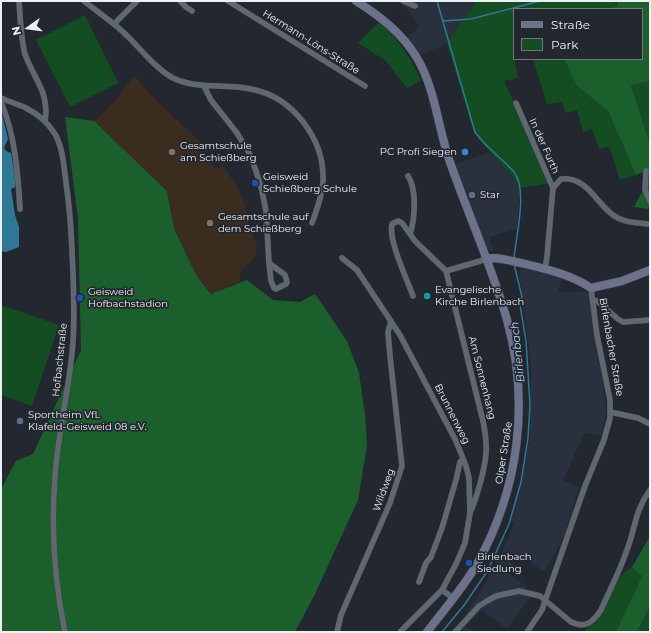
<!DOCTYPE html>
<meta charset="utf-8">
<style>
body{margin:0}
#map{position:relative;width:651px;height:633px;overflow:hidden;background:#232830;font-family:Montserrat,sans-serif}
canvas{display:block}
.frame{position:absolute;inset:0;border:2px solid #eceff4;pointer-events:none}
.legend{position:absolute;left:513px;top:8px;width:130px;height:52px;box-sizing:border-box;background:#232830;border:1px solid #73787e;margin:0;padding:5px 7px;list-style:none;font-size:12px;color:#eceff4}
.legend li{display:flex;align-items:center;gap:8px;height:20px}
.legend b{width:20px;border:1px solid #73787e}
.north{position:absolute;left:8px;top:8px;width:40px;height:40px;-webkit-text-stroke:3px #232830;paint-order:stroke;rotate:256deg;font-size:11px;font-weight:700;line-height:16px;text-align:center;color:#eceff4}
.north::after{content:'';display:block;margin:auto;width:14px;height:18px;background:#eceff4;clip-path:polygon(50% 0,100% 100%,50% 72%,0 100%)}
</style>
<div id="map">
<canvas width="651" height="633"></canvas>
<div class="frame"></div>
<ul class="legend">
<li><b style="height:5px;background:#6c728c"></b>Straße</li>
<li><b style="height:11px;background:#134d21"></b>Park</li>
</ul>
<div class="north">N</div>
</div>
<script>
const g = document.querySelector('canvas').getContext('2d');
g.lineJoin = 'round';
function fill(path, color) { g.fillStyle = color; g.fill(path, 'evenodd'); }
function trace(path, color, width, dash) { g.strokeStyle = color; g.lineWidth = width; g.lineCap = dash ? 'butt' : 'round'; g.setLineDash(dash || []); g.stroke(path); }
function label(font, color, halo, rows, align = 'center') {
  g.font = font + ' Montserrat,sans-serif'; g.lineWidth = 3.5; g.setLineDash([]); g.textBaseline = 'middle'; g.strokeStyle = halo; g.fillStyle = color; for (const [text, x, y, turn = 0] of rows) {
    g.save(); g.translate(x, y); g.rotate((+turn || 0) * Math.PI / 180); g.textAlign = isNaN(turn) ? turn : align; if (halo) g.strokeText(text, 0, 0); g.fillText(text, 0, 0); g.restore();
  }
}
fill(new Path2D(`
 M398,1H477L447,43L415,58L403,41L419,27L408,10Z
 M490,152L514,177L520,188L517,229L489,237L494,251H491L487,249L455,164Z
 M521,268L562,276L558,292H588L602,374L606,411L604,425L602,435L584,433L563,481L579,487L564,537L544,571L520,556L506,572L526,586L530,597L507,629L482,610L466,626L473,632H455L477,597L501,554L514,523L511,521L530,439L531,364L523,307L524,301L519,277Z`), '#2a313e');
fill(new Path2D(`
 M134,76L149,93L202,144L198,150L218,170L222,165L237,186L245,204L248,224L257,243L256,254L252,261L241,269L240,282L212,294L196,275L174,228L167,191L94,121L114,102Z`), '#3a2c1f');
fill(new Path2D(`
 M477,1H618V6L608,9H514V59L518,78L504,81L551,183L520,188L514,177L490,152L474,133L447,43Z
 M85,15L118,83L70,107L36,40Z
 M379,22C398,39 411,57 421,81L407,88L385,60L358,43Z
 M533,59H564L577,86L608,111L636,175L620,180L609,146L599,149L592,129L583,132L577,110L566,113L562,102L547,104Z
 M650,81V144L631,84Z
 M1,305L59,325L32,406L1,395Z
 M632,567L642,576L616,632H586L585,629L597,622L621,575Z
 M650,606V632H637Z`), '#134d21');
fill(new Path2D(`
 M618,1H650V81L631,85L650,144V209L634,207L643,190V172L636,175L608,111L577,86L564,59H642V9H608L618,6Z
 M65,117L94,121L167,191L174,228L196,275L211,294L247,280L273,300L300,302L315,294L347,341L359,373L365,414L367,445L358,500L315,594L295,632H1V489L16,461L33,454L81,350L78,219Z
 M650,536V606L637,632H616L642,576L632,567Z`), '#1b602c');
fill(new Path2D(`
 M1,110L8,139L4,148L6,151L11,153L15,176V187L11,189L15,215L19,227V247L6,252L1,251Z`), '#2e7896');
trace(new Path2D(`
 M437,1L475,132C486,148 502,158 514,172C528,190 516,236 514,258
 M443,21L471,19L540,1
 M442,632L465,604L488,570L509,524L521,482L528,438L530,405L526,341L520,305L522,297L514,264`), '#2e7896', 1.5);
const street = new Path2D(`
 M19,1C20,16 21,40 25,54C33,78 50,92 45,121
 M84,1C96,11 110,20 122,31C139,46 153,67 173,78C198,90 225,83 251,89C293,97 325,139 323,182C322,197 317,209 312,223
 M180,1L186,7L192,11
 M228,1L365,86
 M403,1L415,6
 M114,24L137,1
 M204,86L211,100L237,133L249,153L256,171L262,191L266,211L269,263L285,275L287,282L286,284L276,289L274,288L271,281L269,263
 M1,98C9,102 18,104 26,108C38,114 48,123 55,134C64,150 64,171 67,190C71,218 72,246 73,274C74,300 75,327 72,353C68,394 58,434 55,476C51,528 54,580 65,632
 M1,102C15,135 18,173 20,209
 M516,103L553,188L547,257L545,269
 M646,171L645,190L650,201
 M408,176C417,189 415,219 410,234L415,241L446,271L487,259
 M553,188L561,179C587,176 596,203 613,215C624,223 638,223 650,224
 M410,234L402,223L398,221L392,224C388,240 407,279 413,296
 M342,258L357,270L400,335L456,441L466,466L469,478L470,513L465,543L456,564L442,590
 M446,271L483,421C485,431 487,442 486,453C485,469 477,496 471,511
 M593,300L597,301L618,319L623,322L650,320
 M610,412L638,418L650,424
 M419,582L426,563L431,557L442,528L456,480L460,462L463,459
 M337,632L341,615L390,503L402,466L390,356L388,332L391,321
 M400,632L442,590L453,598
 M455,632L479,606L487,601L496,596L519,591L540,596L571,622C586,629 593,622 601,610C610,589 621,569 628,547C636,525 635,511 650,490
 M527,632L542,610L545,601L585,486L604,440L610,418V400L597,335L591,288`);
const secondary = new Path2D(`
 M356,1C380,16 402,33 417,58C436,90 438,130 451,165C469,216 492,267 507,320C530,402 519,489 477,564C463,588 444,610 427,632
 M487,259C498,256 510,261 521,263C545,269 570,274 591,288L622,281L650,270`);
trace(street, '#3e4248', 6);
trace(secondary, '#3e4248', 9);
trace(street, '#61676f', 5.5);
trace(secondary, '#6c728c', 8);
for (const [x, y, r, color] of [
 [172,152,4,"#8d6e63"],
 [465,152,4,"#3f7fe0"],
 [255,183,4,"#1a4fb4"],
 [472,195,4,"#5c6f8a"],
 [210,223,4,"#8d6e63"],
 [427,296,4,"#0f9aa8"],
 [80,298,4,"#1a4fb4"],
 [20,421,4,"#5c6f8a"],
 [469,563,4,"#1a4fb4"]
]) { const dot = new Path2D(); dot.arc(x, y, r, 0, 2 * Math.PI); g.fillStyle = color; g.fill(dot); trace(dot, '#232830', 1.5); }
label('10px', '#eceff4', '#232830', [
 ["Hermann-Löns-Straße",311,42,32],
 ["In der Furth",544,146,66],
 ["Birlenbacher Straße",611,347,80],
 ["Hofbachstraße",60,360,-84],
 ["Am Sonnenhang",482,378,76],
 ["Brunnenweg",452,414,63],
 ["Olper Straße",504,453,-81],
 ["Wildweg",384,490,-70]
]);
label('10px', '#eceff4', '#232830', [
 ["Gesamtschule",180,146],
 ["am Schießberg",180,158],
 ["PC Profi Siegen",457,152,"right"],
 ["Geisweid",263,177],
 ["Schießberg Schule",263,189],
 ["Star",480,195],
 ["Gesamtschule auf",218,217],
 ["dem Schießberg",218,229],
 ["Evangelische",435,290],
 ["Kirche Birlenbach",435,302],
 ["Geisweid",88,292],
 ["Hofbachstadion",88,304],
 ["Sportheim VfL",28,415],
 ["Klafeld-Geisweid 08 e.V.",28,427],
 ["Birlenbach",477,557],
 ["Siedlung",477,569]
], 'left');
label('italic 11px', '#b3dff5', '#232830', [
 ["Birlenbach",518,352,-96]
]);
</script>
